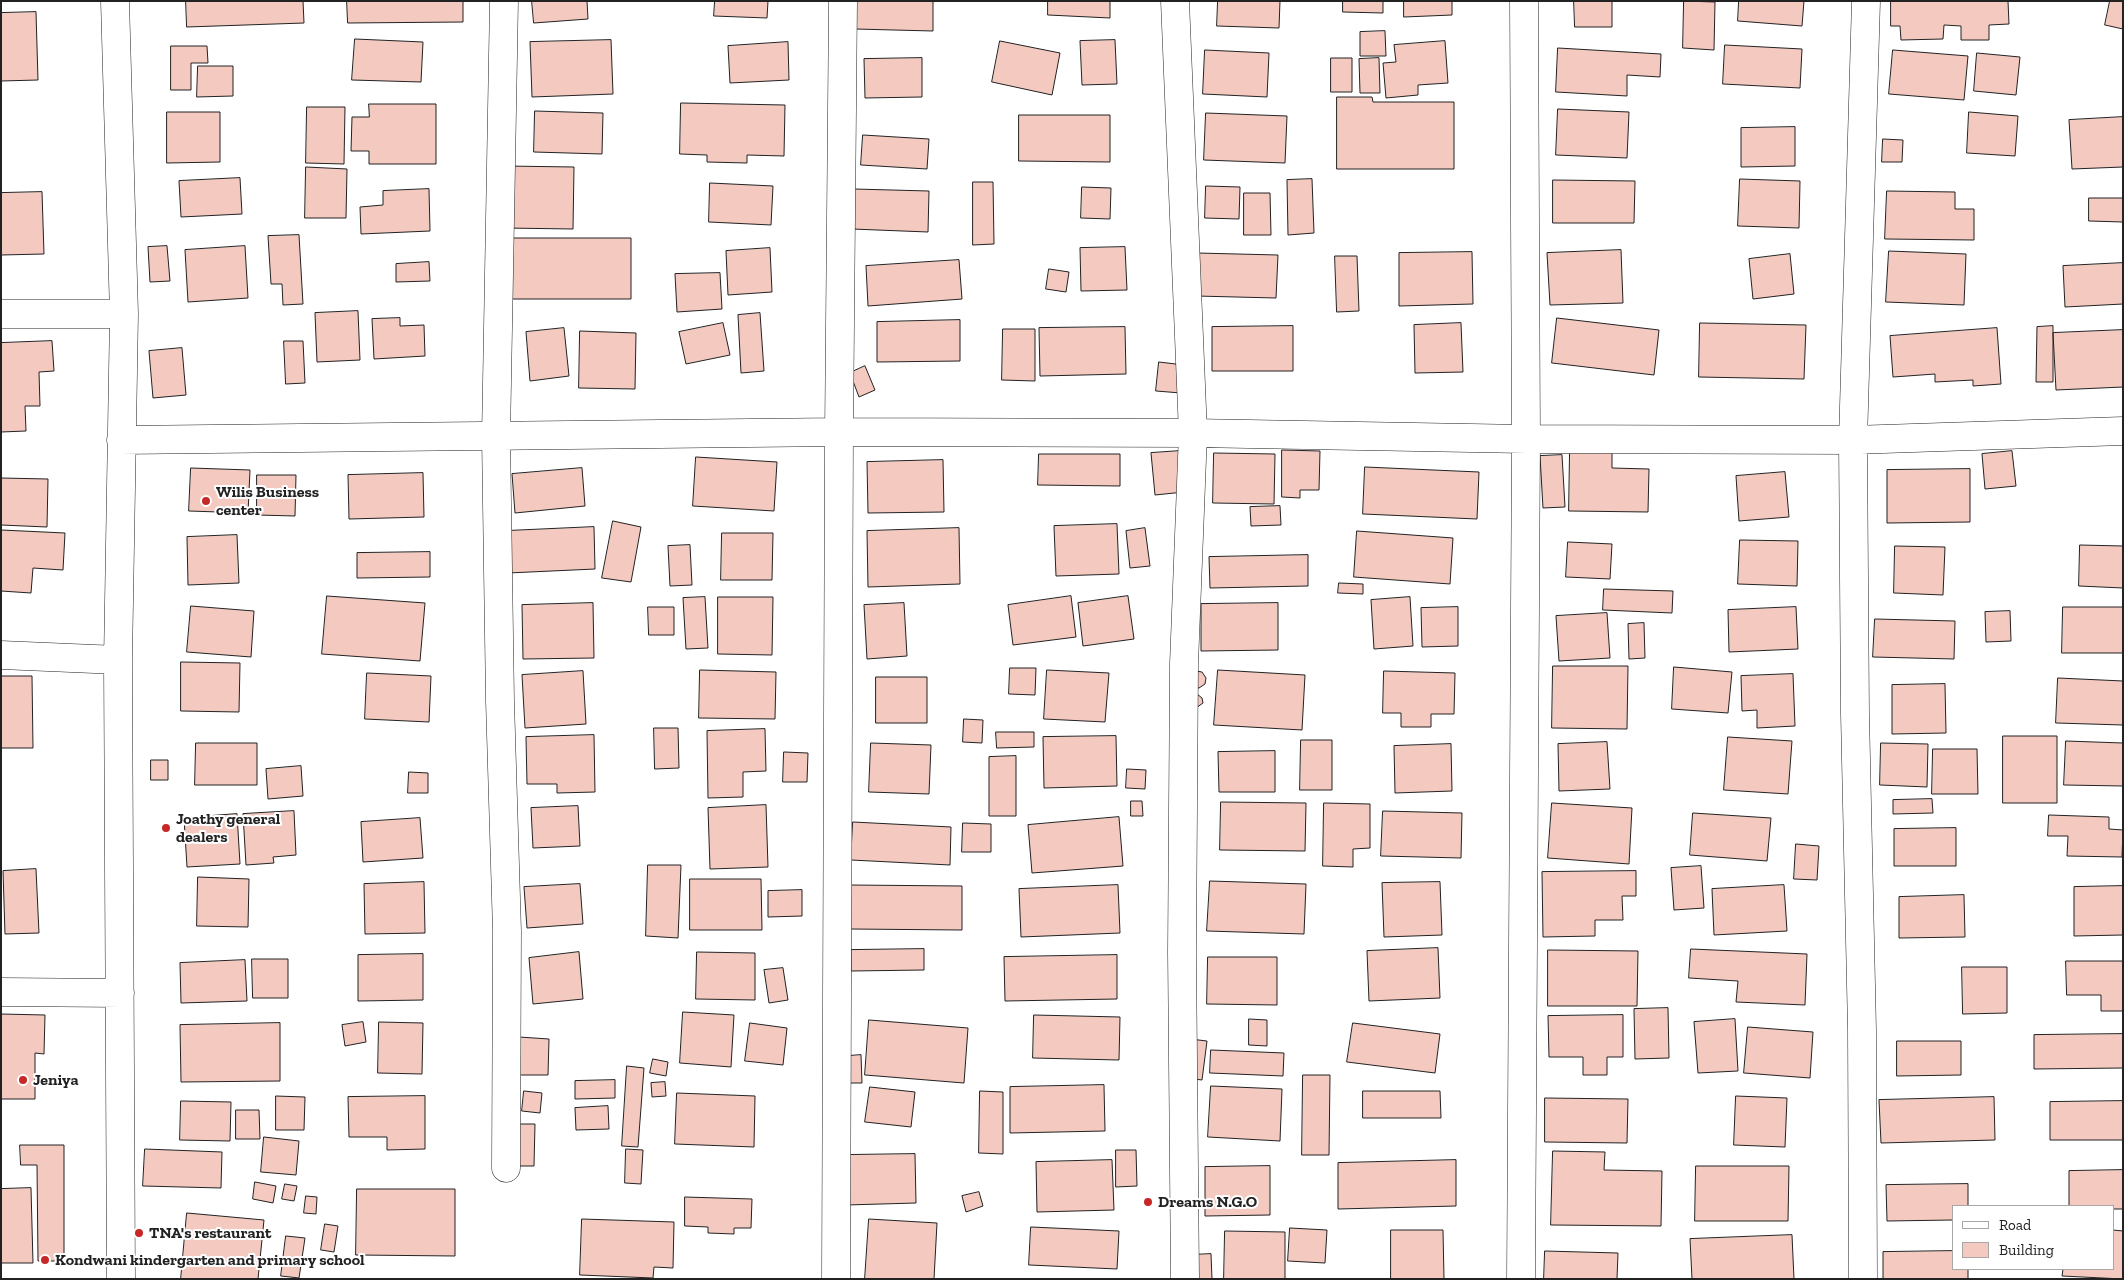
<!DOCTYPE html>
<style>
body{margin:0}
#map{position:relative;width:2124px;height:1280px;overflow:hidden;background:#fff;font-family:"Zilla Slab",serif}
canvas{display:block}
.frame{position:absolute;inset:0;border:2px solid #222;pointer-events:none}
.legend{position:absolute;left:1952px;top:1205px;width:162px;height:65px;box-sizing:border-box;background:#fff;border:1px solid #a7a7a7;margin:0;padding:6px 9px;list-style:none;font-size:15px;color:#222}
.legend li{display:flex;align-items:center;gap:10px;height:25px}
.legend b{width:25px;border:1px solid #a7a7a7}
</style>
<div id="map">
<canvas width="2124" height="1280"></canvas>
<div class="frame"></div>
<ul class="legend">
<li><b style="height:6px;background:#fff"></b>Road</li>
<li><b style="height:14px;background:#f3c9c0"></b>Building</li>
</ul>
</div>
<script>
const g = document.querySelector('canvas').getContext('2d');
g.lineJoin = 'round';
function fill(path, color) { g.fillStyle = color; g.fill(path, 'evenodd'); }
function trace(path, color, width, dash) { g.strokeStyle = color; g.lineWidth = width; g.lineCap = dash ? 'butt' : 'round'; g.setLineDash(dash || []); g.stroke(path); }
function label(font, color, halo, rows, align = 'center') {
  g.font = font + ' "Zilla Slab",serif'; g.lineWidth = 4; g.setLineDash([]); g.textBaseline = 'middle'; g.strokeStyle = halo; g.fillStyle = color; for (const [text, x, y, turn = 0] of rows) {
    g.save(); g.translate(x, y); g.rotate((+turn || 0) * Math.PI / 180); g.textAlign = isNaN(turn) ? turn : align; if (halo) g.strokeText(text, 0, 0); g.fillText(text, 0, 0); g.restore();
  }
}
const building = new Path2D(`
 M186,1H303L304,23L187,27Z
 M347,1H463V22L348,23Z
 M532,1H587L588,19L534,23Z
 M715,1H768L767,18L714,16Z
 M855,1H933V31L855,29Z
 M1048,1H1110V18L1048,15Z
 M1218,1H1280L1279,28L1217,26Z
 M1343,1H1383V13L1343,12Z
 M1404,1H1452V15L1404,17Z
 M1574,1H1612V27H1575Z
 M1684,1L1715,2L1714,50L1683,48Z
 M1739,1H1804L1802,26L1738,21Z
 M1891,1H2008L2009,24L1989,25V40H1961V26L1944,25L1943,39L1901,40L1900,26H1891Z
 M2110,1H2123V29L2105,25Z
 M36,12L38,80L1,81V13Z
 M1385,31L1386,56H1360V32Z
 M355,39L423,42L421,82L352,80Z
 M611,40L613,94L532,97L530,42Z
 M1115,40L1117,84L1082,85L1080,41Z
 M1000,41L1060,53L1052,95L992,82Z
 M1445,41L1448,83L1418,85V95L1386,98L1383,63L1396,62L1394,45Z
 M788,42L789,80L730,83L728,46Z
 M1725,45L1802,49L1800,88L1723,84Z
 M171,46H207L208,63H191V90H171Z
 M1558,48L1661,54L1660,77L1627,75V96L1556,92Z
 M1205,50L1269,53L1267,97L1203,94Z
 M1893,50L1968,56L1964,100L1889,94Z
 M1977,53L2020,57L2016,95L1974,91Z
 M922,58V97L865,98L864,59Z
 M1331,58H1352V92H1331Z
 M1379,58L1380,93H1360L1359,59Z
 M198,66H233V96L197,97Z
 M1337,97H1372L1373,102H1454V169H1337Z
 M681,103L785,105L784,156L747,155V163L707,162V155L680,154Z
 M369,104H436V164H369V151H351L352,117H369Z
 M307,107H345L344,164L306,163Z
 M1558,109L1629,112L1627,158L1556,155Z
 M535,111L603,113L602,154L534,152Z
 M167,112H220V162L167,163Z
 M1969,112L2018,116L2015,156L1967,153Z
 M1206,113L1287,116L1285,163L1204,160Z
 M1019,115H1110V162L1019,161Z
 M2123,117V167L2072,169L2069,120Z
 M1795,127V166L1741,167V128Z
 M863,135L929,139L927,169L861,165Z
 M1883,139L1903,140L1902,162H1882Z
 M505,166L574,167L573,229L504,228Z
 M306,167L347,169L346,218H305Z
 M240,178L242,214L181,217L179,181Z
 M1312,179L1314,233L1288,235L1287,180Z
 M1740,179L1800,181L1799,228L1738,226Z
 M1553,180L1635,181L1634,223H1553Z
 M973,182H993L994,244L973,245Z
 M710,183L773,186L771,225L709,222Z
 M1206,186L1240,187L1239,219L1205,218Z
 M1082,187L1111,188L1110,219L1081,218Z
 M429,189L430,231L361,234L360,207L383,205V191Z
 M854,189L929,191L928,232L852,229Z
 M1887,191L1955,192V209H1974V240L1885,239Z
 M42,192L44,254L1,255V193Z
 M1244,193H1270L1271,235H1244Z
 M2089,198H2123V222L2089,221Z
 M299,235L303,304L283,305L282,284H271L268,236Z
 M507,238H631V299H507Z
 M167,246L170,281L150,282L148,247Z
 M245,246L248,298L188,302L185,250Z
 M1125,247L1127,290L1081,291L1080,248Z
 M770,248L772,292L728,295L726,251Z
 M1621,250L1623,303L1550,305L1547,253Z
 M1889,251L1966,254L1964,305L1886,302Z
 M1472,252L1473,304L1399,306V253Z
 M1197,253L1278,255L1276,298L1196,296Z
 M1790,254L1794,294L1753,299L1749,259Z
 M1335,256H1357L1359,311L1337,312Z
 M959,260L962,299L868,306L866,266Z
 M429,262L430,281L396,282V264Z
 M2123,263V304L2065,307L2063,266Z
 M1049,269L1069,272L1066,292L1046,289Z
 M720,273L722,309L677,312L675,274Z
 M358,311L360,360L317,362L315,313Z
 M760,313L764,371L741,373L738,315Z
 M400,318V326L424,325L425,356L374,359L372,319Z
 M1557,318L1659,330L1654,375L1552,363Z
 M960,320V361L877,362V322Z
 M723,323L730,355L686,364L679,332Z
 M1461,323L1463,372L1415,373L1414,325Z
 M1700,323L1806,325L1804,379L1699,377Z
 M1293,326V371H1212V327Z
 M2053,326V382H2036L2037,327Z
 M1125,327L1126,374L1040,376L1039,328Z
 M564,328L569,376L530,381L526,332Z
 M1997,328L2001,384L1973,386V380L1935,382V374L1893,377L1890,336Z
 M1003,329H1035V381L1002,380Z
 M2123,330V387L2056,390L2053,333Z
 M580,331L636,333L635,389L579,388Z
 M52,341L54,371L39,372L40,406H25L26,431L1,432V343Z
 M284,341H303L305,383L286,384Z
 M182,348L186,395L153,398L149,351Z
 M1159,362L1184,365L1181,393L1156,391Z
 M865,366L875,390L859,397L850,373Z
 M1570,449L1612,450V468L1649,469L1648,512L1569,511Z
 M1282,450L1320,451L1319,490H1300V498L1282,497Z
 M1180,451L1184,492L1155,495L1151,453Z
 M2012,451L2016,486L1985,489L1982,454Z
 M1214,453L1275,454L1274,504L1213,503Z
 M1039,454H1120V486L1038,485Z
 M1562,455L1565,507L1543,508L1540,456Z
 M696,457L777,462L774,511L693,506Z
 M943,460L944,512L868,513L867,462Z
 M1365,467L1479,472L1477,519L1363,514Z
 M191,468L250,470L248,513L189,511Z
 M582,468L585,506L515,513L512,474Z
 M1970,469V522L1887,523V470Z
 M1785,472L1789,517L1739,521L1736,476Z
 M423,473L424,517L349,519L348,475Z
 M257,475H296L295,516L257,515Z
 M1,478L48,479L47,527L1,525Z
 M1280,506L1281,525L1251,526L1250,507Z
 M613,521L641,527L631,582L602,578Z
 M1117,524L1119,574L1056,576L1054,526Z
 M594,527L595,569L508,573L506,531Z
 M959,528L960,584L868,587L867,531Z
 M1145,528L1150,566L1130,568L1126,531Z
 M1,530L65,533L63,570L33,568L31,593L1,591Z
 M1357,531L1453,538L1450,584L1354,577Z
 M722,533H773L772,580H721Z
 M237,535L239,583L188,585L187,537Z
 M1740,540L1798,541L1797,586L1738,584Z
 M1568,542L1612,544L1610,579L1566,577Z
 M690,545L692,585L670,586L668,546Z
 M2080,545L2123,546V588L2079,586Z
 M1895,546L1945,547L1943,595L1894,593Z
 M430,552V577L357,578V553Z
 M1308,555V586L1210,588L1209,557Z
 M1339,583L1363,584V594L1338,593Z
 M1604,589L1673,591L1672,613L1603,610Z
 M327,596L425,603L420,661L322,654Z
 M1071,596L1076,637L1013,645L1008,605Z
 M1128,596L1134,639L1083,646L1078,603Z
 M705,597L708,648L686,649L683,598Z
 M718,597H773L772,655L718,654Z
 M1410,597L1413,646L1374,649L1371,600Z
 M593,603L594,658L523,659L522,605Z
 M904,603L907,656L867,659L864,605Z
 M1278,603V650L1201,651V604Z
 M191,606L254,611L251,657L187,652Z
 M648,607H674V635H649Z
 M1458,607V646L1422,647L1421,608Z
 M1796,607L1798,649L1729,652L1728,610Z
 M2063,607H2123V653H2062Z
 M2010,611L2011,641L1986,642L1985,612Z
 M1607,613L1610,658L1559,661L1556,616Z
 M1875,619L1955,621L1954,659L1873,657Z
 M1644,623L1645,658L1629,659L1628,624Z
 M181,662L240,663L239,712L181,711Z
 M1553,666H1628L1627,729L1552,728Z
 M1674,667L1732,672L1728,713L1672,709Z
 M1010,668H1036L1035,695L1009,694Z
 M700,670L776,672L775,719L699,718Z
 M1047,670L1109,673L1105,722L1044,719Z
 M1218,670L1305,675L1302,730L1214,725Z
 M583,671L586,724L525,728L522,675Z
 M1196,671L1202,672L1206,678L1205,684L1199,688H1196Z
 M1384,671L1455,673L1454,714H1431V727H1401V713H1383Z
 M367,673L431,676L429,722L365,719Z
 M1793,674L1795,726L1757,728V710L1742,711L1741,676Z
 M1,676H32L33,748H1Z
 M876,677H927V723H876Z
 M2058,678L2123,681V725L2056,723Z
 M1945,684L1946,733L1892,734V685Z
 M1197,694L1202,698L1203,703L1196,708Z
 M964,719L983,720L982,743L963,742Z
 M654,728H678L679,768L655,769Z
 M765,729L766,771L743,772V797L708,798L707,731Z
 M996,732H1034V747L997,748Z
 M594,735L595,792L557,793V784H527L526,737Z
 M1116,736L1117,786L1044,788L1043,737Z
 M2003,736H2057V803H2003Z
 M1728,737L1792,741L1788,794L1724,790Z
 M1301,740H1332V790H1300Z
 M2066,741L2123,743V786L2064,785Z
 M1607,742L1610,789L1559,791L1558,744Z
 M196,743H257V785H195Z
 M871,743L931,745L929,794L869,792Z
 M1881,743L1928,744L1927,787L1880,785Z
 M1451,744L1452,791L1395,793L1394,746Z
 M1933,749H1977L1978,794H1932Z
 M1275,751V792H1219L1218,752Z
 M784,752L808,753L807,782H783Z
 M1016,756V816H989V757Z
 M151,760H168V780H151Z
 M301,766L303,796L268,799L266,769Z
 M1127,769L1146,770L1145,789L1126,788Z
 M409,772L428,773V793H408Z
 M1932,799L1933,813L1893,814V800Z
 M1131,801H1142L1143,816H1131Z
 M1221,802L1306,803L1305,851L1220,850Z
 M1324,803L1370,804V848L1353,849V867L1323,866Z
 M1552,803L1632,808L1629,864L1548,858Z
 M766,805L768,867L710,869L708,808Z
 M578,806L580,846L533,848L531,808Z
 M294,811L296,855L273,857L274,863L246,865L243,814Z
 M1383,811L1462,813L1461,858L1381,856Z
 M1693,813L1771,818L1767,861L1690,855Z
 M237,814L240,864L187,867L184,818Z
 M2049,815L2109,817V829L2123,830L2122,857L2067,856L2068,836H2048Z
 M1119,817L1123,866L1032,873L1028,825Z
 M420,818L423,858L363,862L361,822Z
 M853,822L951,827L950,865L851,860Z
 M963,823L991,824V852H962Z
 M1956,828V866H1894V829Z
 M1796,844L1819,846L1817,880L1794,879Z
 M648,865H681L678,938L646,936Z
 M1701,866L1704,908L1674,910L1671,868Z
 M36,869L39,933L5,934L3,871Z
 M1636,871V896H1622L1623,920H1595V936L1543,937L1542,872Z
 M198,877L249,879L248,927L197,926Z
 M690,879H761L762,930H690Z
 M1210,881L1306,884L1304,934L1207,931Z
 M424,882L425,933L365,934L364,884Z
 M1440,882L1442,935L1384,937L1382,883Z
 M580,884L583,924L527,928L524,887Z
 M849,885L962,886V930L849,929Z
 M1118,885L1120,933L1021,937L1019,889Z
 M1784,885L1787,931L1714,935L1712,889Z
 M2123,886V935L2074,936V887Z
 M802,890V916L768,917V891Z
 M1964,895L1965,937L1899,938V897Z
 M1438,948L1440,998L1369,1001L1367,951Z
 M924,949V970L851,971V950Z
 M1691,949L1807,954L1805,1005L1736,1002L1738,981L1689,978Z
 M1548,950L1638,951L1637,1006H1548Z
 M579,952L583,999L533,1004L529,958Z
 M697,952L755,953V1000L696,999Z
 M423,954V1000L358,1001V955Z
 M1117,955V999L1005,1001L1004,957Z
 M1208,957H1277V1005L1207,1004Z
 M252,959H288V998H253Z
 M245,960L247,1001L181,1003L180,963Z
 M2066,961H2123V1011H2101V995H2067Z
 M1962,967H2007V1013L1963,1014Z
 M783,968L788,1000L769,1003L764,970Z
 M1668,1008L1669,1058L1635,1059L1634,1009Z
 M683,1012L734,1015L731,1067L680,1063Z
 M1,1014L45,1015L44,1054L35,1053V1099H1Z
 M1034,1015L1120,1017L1119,1060L1033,1058Z
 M1623,1015V1057H1607V1075H1583V1057H1549L1548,1016Z
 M1249,1019L1267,1020V1046L1249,1045Z
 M1735,1019L1738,1071L1698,1073L1694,1022Z
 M869,1020L968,1028L964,1083L865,1075Z
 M363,1022L366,1042L345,1046L342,1025Z
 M379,1022L423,1023L422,1074L378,1073Z
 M280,1023V1081L181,1082L180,1025Z
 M750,1023L787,1028L783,1065L745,1061Z
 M1353,1023L1440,1034L1435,1073L1347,1062Z
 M1748,1027L1813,1032L1810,1078L1744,1073Z
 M2123,1034V1068L2034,1069V1035Z
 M519,1037L549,1039L548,1075H518Z
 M1190,1039L1207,1041L1202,1080L1186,1078Z
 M1897,1041H1961V1075L1897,1076Z
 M1211,1050L1284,1053L1283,1076L1210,1073Z
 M861,1055L862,1083H849L848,1056Z
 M653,1059L668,1062L666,1076L650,1073Z
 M627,1066L644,1068L638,1147L622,1146Z
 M1303,1075H1330L1329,1155H1302Z
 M615,1080V1098L575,1099V1081Z
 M665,1082L666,1096L652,1097L651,1083Z
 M1104,1085L1105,1131L1010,1133V1087Z
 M1211,1086L1282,1089L1280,1141L1208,1137Z
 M870,1087L915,1092L911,1127L865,1122Z
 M524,1091L542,1093L540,1113L522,1111Z
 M980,1091L1003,1092V1154L979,1153Z
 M1363,1091H1440L1441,1118H1363Z
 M677,1093L755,1096L754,1147L675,1144Z
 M276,1096L305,1097L304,1130H276Z
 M425,1096V1149L387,1150V1137H349L348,1097Z
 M1736,1096L1787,1098L1785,1147L1734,1145Z
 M1994,1097L1995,1140L1881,1143L1879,1100Z
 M1545,1098L1628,1099L1627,1143L1545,1142Z
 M181,1101L231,1102L230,1141L180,1140Z
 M2123,1101V1140H2050V1102Z
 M608,1106L609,1129L576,1130L575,1108Z
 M236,1110H259L260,1139H236Z
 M517,1124H535L534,1166H516Z
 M264,1137L299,1141L296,1175L261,1172Z
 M20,1145H64V1261H38L37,1165H21Z
 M145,1149L222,1152L221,1188L143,1186Z
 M626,1149L643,1150L641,1184L625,1183Z
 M1116,1150H1136L1137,1186L1116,1187Z
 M1553,1151L1605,1152L1604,1170L1662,1171L1661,1226L1551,1225Z
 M915,1154L916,1203L846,1205L845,1155Z
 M1112,1160L1114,1210L1037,1212L1036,1162Z
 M1456,1160V1206L1338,1209V1163Z
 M1270,1166V1215L1205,1216V1167Z
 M1696,1166H1789L1788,1221H1695Z
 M2123,1170V1209H2113V1206H2069V1171Z
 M255,1182L276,1186L273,1203L253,1199Z
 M285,1184L297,1186L294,1201L282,1199Z
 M1968,1184V1206H1953V1220L1887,1221L1886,1185Z
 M31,1188L33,1263H1V1189Z
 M357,1189H455V1256L356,1255Z
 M979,1192L983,1206L966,1212L962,1196Z
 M306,1196L317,1197L316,1214L304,1213Z
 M685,1197L752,1199L751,1228H734V1234L708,1233V1227L685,1226Z
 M187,1213L264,1220L258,1279H181Z
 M582,1219L674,1222L673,1268L654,1267L653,1278L580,1275Z
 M869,1219L937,1223L934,1279H865Z
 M325,1224L338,1226L334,1252L321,1250Z
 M1031,1227L1119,1231L1117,1269L1029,1265Z
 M1290,1228L1327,1230L1325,1263L1288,1261Z
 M1391,1230H1443L1444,1279H1391Z
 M2113,1230L2123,1231V1279L2062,1276L2063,1269H2113Z
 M1225,1231L1285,1232V1279H1224Z
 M1792,1235L1794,1279H1692L1690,1239Z
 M286,1236L305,1238L299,1278L281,1276Z
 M1545,1251L1618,1253L1617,1279H1544Z
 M1953,1251V1269H1968V1279H1883V1252Z
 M1211,1254L1212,1279H1191L1190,1255Z`);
fill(building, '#f3c9c0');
trace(building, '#222', 1);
const minor = new Path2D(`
 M115,1L124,314L118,660L121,1279
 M504,1L496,437L500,701L507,931L506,1168
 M1175,1L1193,433L1184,664L1182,952L1185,1279
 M1,314H124
 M121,440L839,432L1193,433L1526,439L1853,440L2123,431
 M1,655L118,660
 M1,992L120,993
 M836,1279L839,432L843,1
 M1521,1279L1526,439L1524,1
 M1863,1279L1862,1030L1855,714L1853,440L1866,1`);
trace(minor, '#222', 29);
trace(minor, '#fff', 28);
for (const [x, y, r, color] of [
 [206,501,5,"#c62828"],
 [166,828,5,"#c62828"],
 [23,1080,5,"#c62828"],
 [1148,1202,5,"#c62828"],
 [139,1233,5,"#c62828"],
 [45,1260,5,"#c62828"]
]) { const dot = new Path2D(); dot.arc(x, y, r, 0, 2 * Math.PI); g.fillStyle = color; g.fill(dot); trace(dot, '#fff', 2); }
label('bold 16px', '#222', '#fff', [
 ["Wilis Business",216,492],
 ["center",216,510],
 ["Joathy general",176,819],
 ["dealers",176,837],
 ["Jeniya",33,1080],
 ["Dreams N.G.O",1158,1202],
 ["TNA's restaurant",149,1233],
 ["Kondwani kindergarten and primary school",55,1260]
], 'left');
</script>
